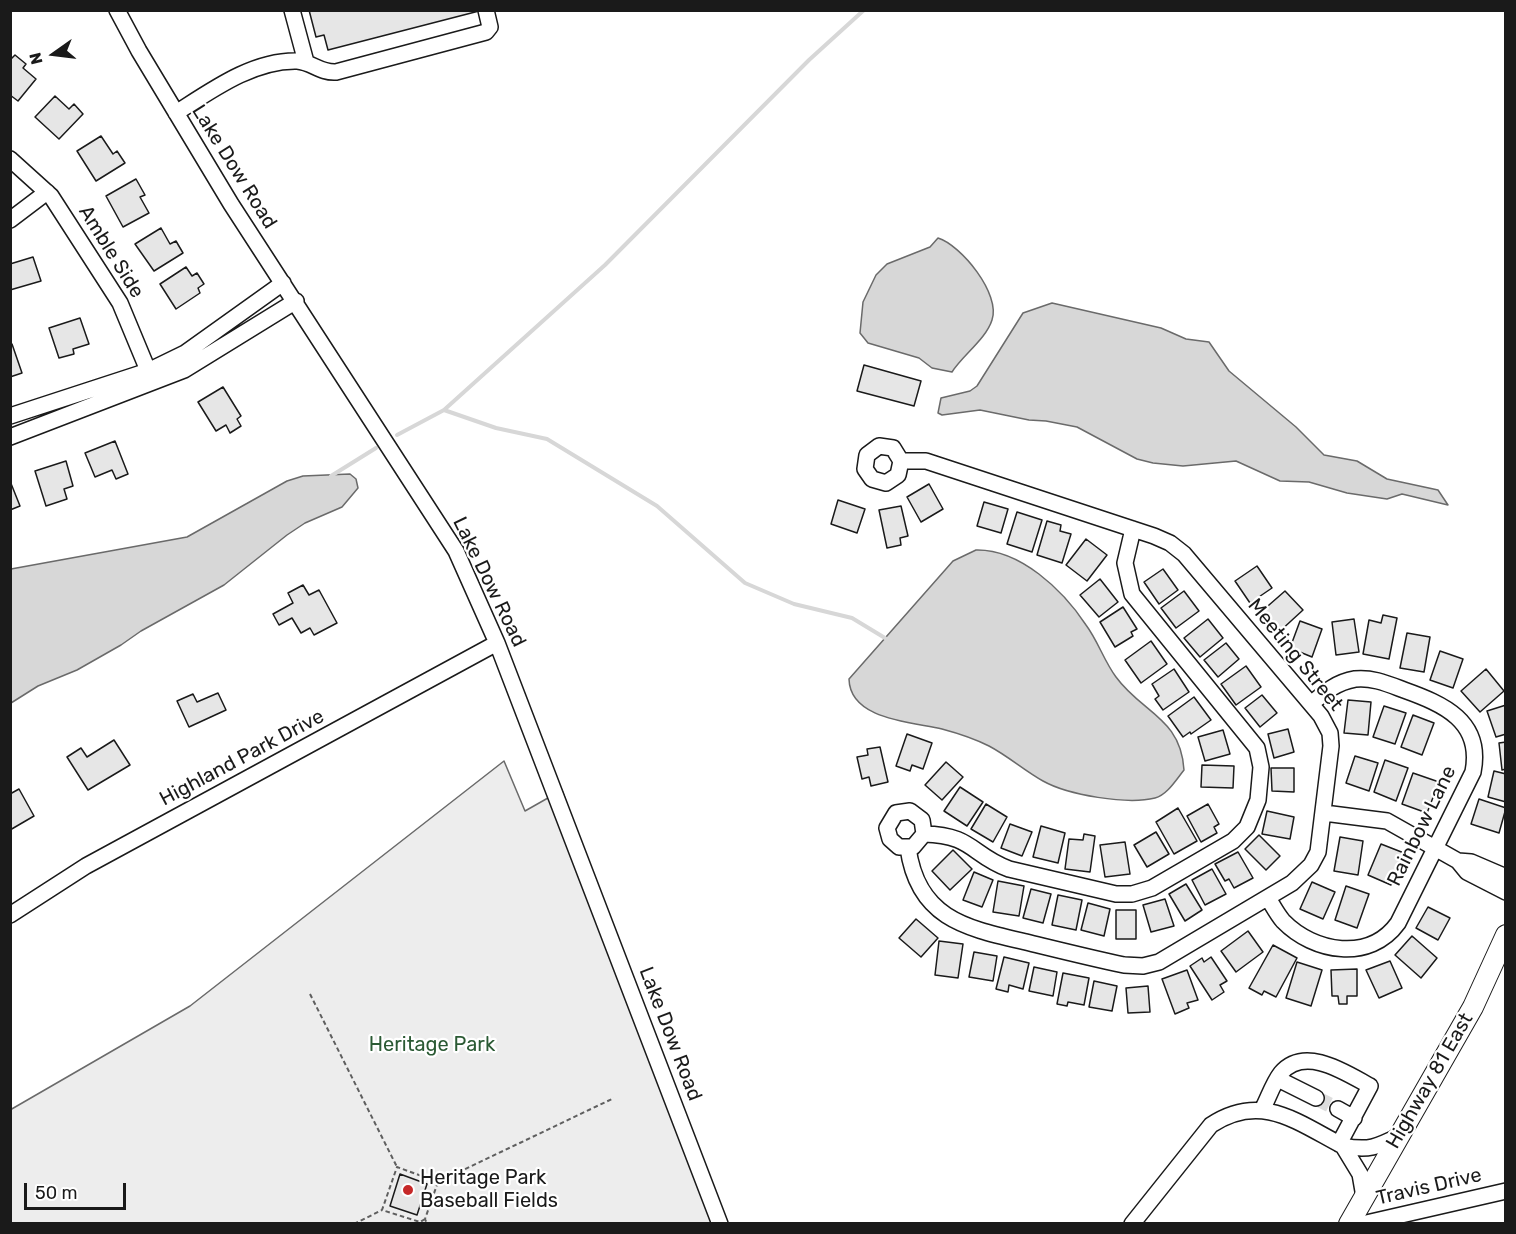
<!DOCTYPE html>
<style>
body{margin:0}
#map{position:relative;width:1516px;height:1234px;overflow:hidden;background:#fff;font-family:Rubik,sans-serif}
canvas{display:block}
.frame{position:absolute;inset:0;border:12px solid #1a1a1a;pointer-events:none}
.north{position:absolute;left:24px;top:24px;width:60px;height:60px;-webkit-text-stroke:4px #fff;paint-order:stroke;rotate:256deg;font-size:16px;font-weight:700;line-height:24px;text-align:center;color:#1a1a1a}
.north::after{content:'';display:block;margin:auto;width:21px;height:27px;background:#1a1a1a;clip-path:polygon(50% 0,100% 100%,50% 72%,0 100%)}
.scale{position:absolute;left:24px;top:1183px;width:102px;height:27px;box-sizing:border-box;border:3px solid #1a1a1a;border-top:0;padding-left:8px;font-size:18px;line-height:21px;white-space:nowrap;color:#1a1a1a;-webkit-text-stroke:4px #fff;paint-order:stroke}
</style>
<div id="map">
<canvas width="1516" height="1234"></canvas>
<div class="frame"></div>
<div class="north">N</div>
<div class="scale">50 m</div>
</div>
<script>
const g = document.querySelector('canvas').getContext('2d');
g.lineJoin = 'round';
function fill(path, color) { g.fillStyle = color; g.fill(path, 'evenodd'); }
function trace(path, color, width, dash) { g.strokeStyle = color; g.lineWidth = width; g.lineCap = dash ? 'butt' : 'round'; g.setLineDash(dash || []); g.stroke(path); }
function label(font, color, halo, rows, align = 'center') {
  g.font = font + ' Rubik,sans-serif'; g.lineWidth = 4.5; g.setLineDash([]); g.textBaseline = 'middle'; g.strokeStyle = halo; g.fillStyle = color; for (const [text, x, y, turn = 0] of rows) {
    g.save(); g.translate(x, y); g.rotate((+turn || 0) * Math.PI / 180); g.textAlign = isNaN(turn) ? turn : align; if (halo) g.strokeText(text, 0, 0); g.fillText(text, 0, 0); g.restore();
  }
}
const green = new Path2D(`
 M504,761L525,811L562,790L716,1223H11L10,1110L190,1006Z`);
fill(green, '#ededed');
trace(green, '#6a6a6a', 1.5);
const water = new Path2D(`
 M938,238C961,245 1001,294 992,320C986,339 963,355 952,372L932,368L919,358L868,343L860,333L863,302L876,275L887,264L930,247Z
 M1052,303L1161,328L1186,339L1209,342L1229,371L1296,427L1324,455L1357,461L1387,479L1438,490L1448,505L1402,494L1387,499L1347,493L1309,482L1280,481L1236,461L1183,466L1153,463L1137,459L1077,427L1046,421L1029,420L980,410L942,415L938,413L941,398L970,391L977,386L1023,313Z
 M350,474L356,479L358,488L342,507L305,523L287,535L224,585L141,631L121,645L77,670L38,686L11,703V569L187,537L287,481L303,476Z
 M976,550C1020,549 1063,590 1086,625C1098,641 1104,661 1116,677C1142,713 1181,718 1184,770C1176,780 1167,795 1155,798C1127,805 1068,795 1043,781C1025,771 1008,756 989,746C975,739 957,733 942,729C912,722 850,720 849,679L953,561Z`);
fill(water, '#d7d7d7');
trace(water, '#6a6a6a', 1.5);
trace(new Path2D(`
 M444,410L496,428L547,439L657,506L745,583L794,604L852,618L885,638
 M397,435L444,410L605,265L809,60L864,10
 M331,476L376,448`), '#d7d7d7', 4);
const building = new Path2D(`
 M309,10L479,11L328,50L324,35L316,37Z
 M15,55L26,64L23,68L36,79L18,101L10,95V60Z
 M55,96L69,109L74,104L83,114L59,139L35,117Z
 M101,136L113,154L117,151L125,163L96,181L77,151Z
 M136,179L145,195L140,197L149,213L123,227L106,196Z
 M161,228L170,244L176,241L183,253L154,271L135,244Z
 M33,257L41,281L10,290V264Z
 M186,267L192,276L197,273L204,284L198,288L200,293L176,309L160,284Z
 M80,318L89,344L73,349L74,354L59,358L49,328Z
 M12,344L22,373L10,377V345Z
 M864,365L921,381L914,406L857,391Z
 M223,387L241,416L237,419L241,426L230,433L226,425L216,431L198,402Z
 M115,441L128,474L116,479L112,470L95,477L85,453Z
 M66,461L73,486L64,489L67,499L46,506L35,471Z
 M10,481L20,506L10,510Z
 M929,484L943,509L921,522L907,497Z
 M838,500L865,509L857,533L831,524Z
 M984,502L1008,509L1001,533L977,526Z
 M901,506L908,536L900,538L901,545L887,548L879,510Z
 M1017,512L1042,520L1032,552L1007,544Z
 M1047,521L1061,525L1060,531L1071,534L1062,563L1037,555Z
 M1086,539L1107,555L1087,581L1066,565Z
 M1257,566L1272,588L1250,603L1235,581Z
 M1163,569L1178,590L1159,604L1144,582Z
 M1100,579L1118,602L1099,617L1080,595Z
 M303,585L309,595L319,590L337,623L314,635L310,628L301,633L292,618L279,625L273,614L293,603L288,593Z
 M1184,591L1199,611L1176,628L1161,608Z
 M1285,591L1303,610L1279,632L1261,612Z
 M1123,607L1137,629L1131,632L1133,636L1115,647L1100,622Z
 M1383,615L1397,618L1389,659L1363,654L1369,620L1381,623Z
 M1208,619L1223,638L1200,657L1184,638Z
 M1354,619L1359,652L1336,655L1332,622Z
 M1300,621L1322,629L1312,657L1290,648Z
 M1407,633L1430,637L1424,672L1400,668Z
 M1151,641L1167,664L1141,683L1125,660Z
 M1226,643L1239,659L1218,677L1204,660Z
 M1440,651L1463,659L1453,688L1430,680Z
 M1246,666L1261,687L1236,705L1221,684Z
 M1174,669L1189,692L1163,710L1155,699L1159,696L1152,684Z
 M1486,669L1504,691L1480,712L1461,691Z
 M218,693L226,710L189,727L177,701L193,694L197,702Z
 M1262,695L1277,713L1260,727L1245,708Z
 M1194,697L1211,720L1191,734L1190,732L1183,737L1168,716Z
 M1348,700L1371,702L1368,735L1344,733Z
 M1506,705V734L1496,737L1487,711Z
 M1384,706L1406,713L1395,744L1373,737Z
 M1413,715L1434,723L1422,755L1401,747Z
 M1288,729L1294,752L1274,758L1268,734Z
 M1223,730L1230,754L1205,761L1198,737Z
 M907,734L932,743L923,769L912,765L910,771L896,766Z
 M114,740L130,765L88,790L67,757L81,748L87,757Z
 M1506,742V769L1502,770L1499,743Z
 M880,747L888,782L871,786L869,777L862,779L857,757L868,755L867,749Z
 M1355,756L1378,763L1369,791L1346,783Z
 M1385,760L1408,768L1396,801L1374,792Z
 M946,762L963,777L942,800L925,785Z
 M1202,765L1234,766L1233,788L1201,787Z
 M1271,768H1294V792L1272,791Z
 M1494,771L1506,774V802L1488,797Z
 M1413,773L1439,782L1427,813L1402,804Z
 M960,787L983,802L967,826L944,811Z
 M19,789L34,816L10,830V794Z
 M1479,799L1506,808L1499,833L1471,824Z
 M986,804L1007,817L993,842L971,829Z
 M1208,804L1219,824L1214,827L1217,833L1201,842L1187,816Z
 M1178,808L1197,841L1174,854L1156,822Z
 M1267,811L1294,817L1290,839L1262,834Z
 M1010,824L1032,832L1022,856L1001,848Z
 M1041,826L1065,833L1058,863L1033,857Z
 M1156,832L1169,854L1147,867L1134,845Z
 M1084,834L1095,836L1090,872L1065,869L1069,839L1083,840Z
 M1259,835L1280,856L1266,870L1245,849Z
 M1340,837L1363,841L1358,875L1334,871Z
 M1125,842L1130,874L1105,877L1100,845Z
 M1381,844L1404,853L1391,885L1368,875Z
 M953,850L972,869L950,890L932,871Z
 M1238,852L1253,878L1234,888L1229,879L1225,881L1215,864Z
 M1212,869L1226,894L1205,905L1192,880Z
 M974,872L993,880L982,907L963,900Z
 M998,881L1024,886L1019,916L993,912Z
 M1312,882L1335,892L1323,919L1300,909Z
 M1186,884L1202,910L1185,921L1169,894Z
 M1346,886L1369,894L1357,928L1335,920Z
 M1031,889L1051,894L1043,923L1023,918Z
 M1058,895L1082,900L1076,930L1052,925Z
 M1165,899L1174,926L1151,932L1143,905Z
 M1088,903L1110,909L1104,936L1081,930Z
 M1428,907L1450,918L1438,940L1416,928Z
 M1116,910H1136V939H1116Z
 M916,919L938,938L921,957L899,938Z
 M1248,931L1263,952L1236,972L1221,951Z
 M1412,936L1437,958L1421,978L1395,955Z
 M939,941L963,944L958,978L935,975Z
 M1273,945L1297,958L1276,997L1264,991L1262,995L1249,988Z
 M974,952L997,956L993,981L969,977Z
 M1004,957L1029,963L1023,989L1009,985L1008,992L996,989Z
 M1211,957L1227,981L1220,985L1224,992L1212,1000L1190,966L1202,958L1204,962Z
 M1390,961L1402,988L1379,998L1366,970Z
 M1297,962L1322,970L1311,1006L1286,998Z
 M1034,967L1057,972L1053,996L1029,991Z
 M1357,969V996H1347V1004H1339L1338,996H1332L1331,970Z
 M1187,970L1198,1000L1187,1003L1189,1008L1175,1014L1162,979Z
 M1063,973L1089,978L1084,1005L1068,1002L1067,1006L1057,1004Z
 M1094,981L1117,986L1112,1011L1089,1007Z
 M1148,986L1150,1012L1128,1013L1126,988Z
 M400,1174L427,1184L417,1215L390,1206Z`);
fill(building, '#e6e6e6');
trace(building, '#1a1a1a', 1.5);
trace(new Path2D(`
 M1316,1098L1338,1109`), '#ddd', 15, [15, 8]);
const minor = new Path2D(`
 M117,10L139,51L231,204L456,551L497,643L720,1224
 M292,10L306,62
 M176,113C212,90 253,60 297,61C312,62 320,73 336,72L486,32L490,27L486,10
 M10,159L51,196L120,303L152,380
 M10,220L47,192
 M10,416L148,371L185,353L283,283
 M10,437L184,370L296,301
 M901,461L893,448L879,446L867,455L865,469L872,479L886,483L898,475L901,461H926L1154,536L1170,543L1184,554L1321,716L1330,733L1331,746L1318,852L1311,865L1292,883L1159,962L1143,966L1124,965C1091,958 1059,950 1026,942C966,928 918,919 908,848
 M1324,813L1387,821L1458,861
 M924,834L922,820L910,811L896,813L887,828L890,839L899,847H913L924,834C973,835 971,855 1009,869L1116,894H1132L1152,888L1233,841L1247,827L1258,800L1261,767L1257,748L1132,594L1125,563L1133,529
 M1506,877L1471,862L1458,861L1467,872L1506,892
 M1268,898C1273,906 1277,914 1283,921C1314,953 1370,962 1398,923L1473,772C1483,721 1443,704 1404,690C1388,684 1372,677 1355,679C1337,682 1325,692 1311,704
 M10,915L86,866L497,643
 M1278,1079L1316,1098
 M1338,1109L1354,1118
 M1262,1110C1268,1099 1273,1083 1281,1073C1305,1045 1346,1073 1370,1086L1339,1144
 M1343,1146L1360,1174L1364,1197
 M1132,1224L1211,1125C1261,1092 1297,1122 1343,1146C1369,1151 1377,1147 1399,1136
 M1362,1224L1506,1191`);
const major = new Path2D(`
 M1349,1224L1473,1007L1506,935`);
trace(minor, '#1a1a1a', 18);
trace(major, '#1a1a1a', 22);
trace(new Path2D(`
 M310,994L397,1167
 M438,1182L614,1098
 M425,1219L420,1222L382,1210L397,1167L438,1182L425,1219L427,1224
 M354,1224L382,1210`), '#5f5f5f', 2, [4.5, 3]);
trace(minor, '#fff', 15);
trace(major, '#fff', 20);
for (const [x, y, r, color] of [
 [408,1190,6,"#c62828"]
]) { const dot = new Path2D(); dot.arc(x, y, r, 0, 2 * Math.PI); g.fillStyle = color; g.fill(dot); trace(dot, '#fff', 2); }
label('20px', '#1a1a1a', '#fff', [
 ["Lake Dow Road",234,167,58],
 ["Amble Side",111,252,58],
 ["Lake Dow Road",489,582,64],
 ["Meeting Street",1295,655,51],
 ["Highland Park Drive",242,758,-28],
 ["Rainbow Lane",1422,826,-64],
 ["Lake Dow Road",670,1034,69],
 ["Highway 81 East",1430,1081,-60],
 ["Travis Drive",1429,1187,-13]
]);
label('20px', '#2b5a34', '#fff', [
 ["Heritage Park",432,1045]
]);
label('20px', '#1a1a1a', '#fff', [
 ["Heritage Park",420,1178],
 ["Baseball Fields",420,1201]
], 'left');
</script>
